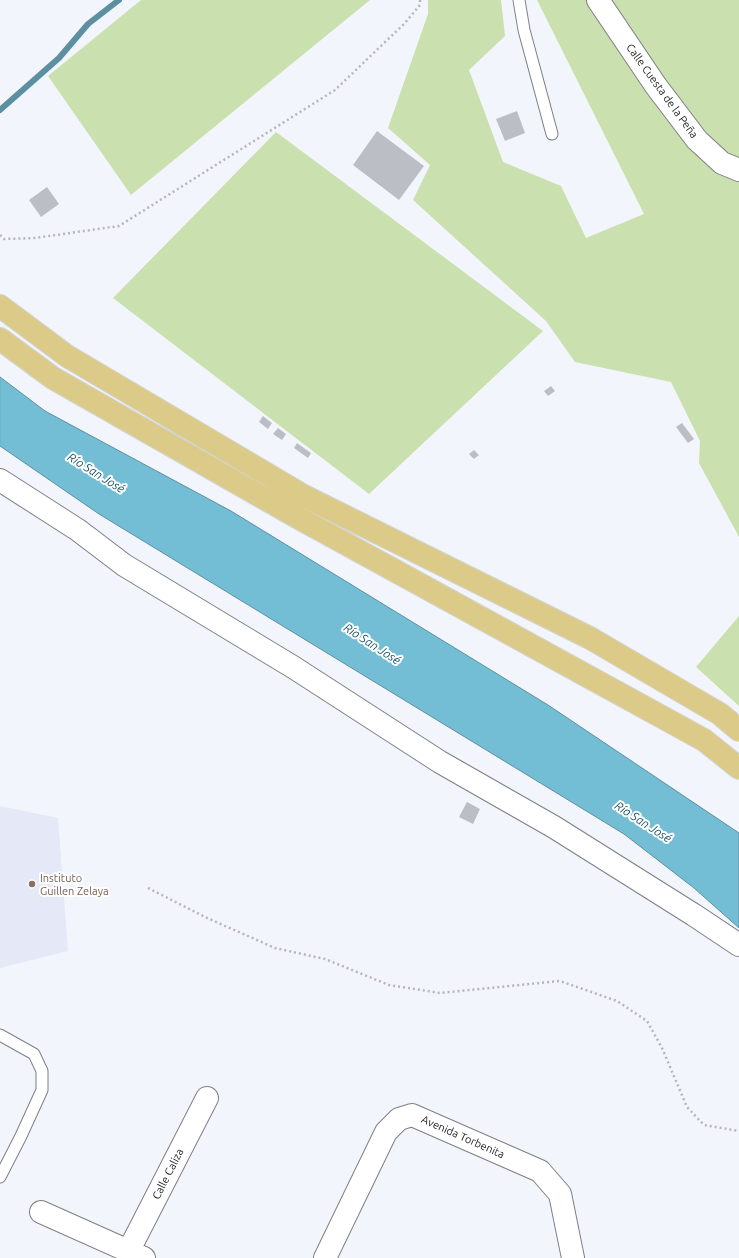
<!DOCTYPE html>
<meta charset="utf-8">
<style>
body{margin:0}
canvas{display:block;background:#f3f5fc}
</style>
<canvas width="739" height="1258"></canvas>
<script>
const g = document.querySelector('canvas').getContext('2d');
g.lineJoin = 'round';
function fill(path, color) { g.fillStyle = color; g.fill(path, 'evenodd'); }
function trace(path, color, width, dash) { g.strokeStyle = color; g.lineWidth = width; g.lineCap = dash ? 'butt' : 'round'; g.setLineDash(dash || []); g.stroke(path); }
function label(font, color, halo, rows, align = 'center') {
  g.font = font + ' Ubuntu,sans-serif'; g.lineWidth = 4; g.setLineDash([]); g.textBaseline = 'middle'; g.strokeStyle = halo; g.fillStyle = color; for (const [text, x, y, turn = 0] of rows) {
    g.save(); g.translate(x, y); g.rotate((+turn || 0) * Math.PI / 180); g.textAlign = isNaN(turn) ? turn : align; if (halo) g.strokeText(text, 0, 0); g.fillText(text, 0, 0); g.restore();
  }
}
fill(new Path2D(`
 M0,806L58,818L68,951L0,968Z`), '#e4e8f7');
fill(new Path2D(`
 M141,0H370L131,195L48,76Z
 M428,0H501L505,36L469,70L503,162L561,186L586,238L644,214L537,0H739V537L699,463L700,441L671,382L575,362L546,321L413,200L430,165L388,128L428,14Z
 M276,132L543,331L369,494L113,298Z
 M739,616V706L696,667Z`), '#cae0ae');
const water = new Path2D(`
 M0,377L45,411L231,511L548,705L739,833V928L694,888L624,834L99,514L0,446Z`);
fill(water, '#74bed5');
trace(water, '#5c90a1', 1);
trace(new Path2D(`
 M0,110L59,58L88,24L119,0`), '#5c90a1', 6);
fill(new Path2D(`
 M517,111L525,133L505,141L496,119Z
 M377,131L424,166L399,200L353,165Z
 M47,187L59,204L41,217L29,200Z
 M551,386L555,391L548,396L544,391Z
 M263,416L272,423L268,429L259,422Z
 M682,423L694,439L688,443L676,427Z
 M278,428L286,434L282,440L273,434Z
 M297,443L311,453L308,458L294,448Z
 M474,450L479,455L474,459L469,454Z
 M467,802L480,809L473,824L459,817Z`), '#bcbec6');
const service = new Path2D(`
 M519,0L524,30L552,134
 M0,1035L34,1054L42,1071V1090L21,1136L0,1177`);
const minor = new Path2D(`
 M598,0L656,86L697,140L722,163L739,170
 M0,480L78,530L124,565L293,667L440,762L554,827L694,915L739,945
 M41,1212L144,1258
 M129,1250L207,1098
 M325,1258L386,1132L399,1119L412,1115L540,1171L560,1194L573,1258`);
const primary = new Path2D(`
 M0,306L67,356L304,496L590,638L720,714L739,730
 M0,339L53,378L297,517L704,740L739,768`);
trace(service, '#7d7f86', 13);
trace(minor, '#7d7f86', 24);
trace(primary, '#d3d4d4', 24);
trace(new Path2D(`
 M0,235L4,239L35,238L119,226L335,90L404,24L420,5V0
 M148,888L205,917L275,948L325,959L389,985L440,993L560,981L617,1001L647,1021L662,1048L687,1107L704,1125L739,1131`), '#b4b6bb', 2.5, [2, 3]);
trace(service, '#fff', 11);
trace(minor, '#fff', 22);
trace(primary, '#dccb88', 22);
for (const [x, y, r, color] of [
 [32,884,4,"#8d6e63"]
]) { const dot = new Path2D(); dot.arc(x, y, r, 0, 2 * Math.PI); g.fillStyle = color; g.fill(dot); trace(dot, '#fff', 1.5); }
label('11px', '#252629', '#fff', [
 ["Calle Cuesta de la Peña",662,91,54],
 ["Avenida Torbenita",463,1137,24],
 ["Calle Caliza",168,1174,-63]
]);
label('11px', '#785e54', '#fff', [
 ["Instituto",40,878],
 ["Guillen Zelaya",40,891]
], 'left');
label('italic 12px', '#1a5668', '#fff', [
 ["Río San José",96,473,32],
 ["Río San José",372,644,33],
 ["Río San José",643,822,33]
]);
</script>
